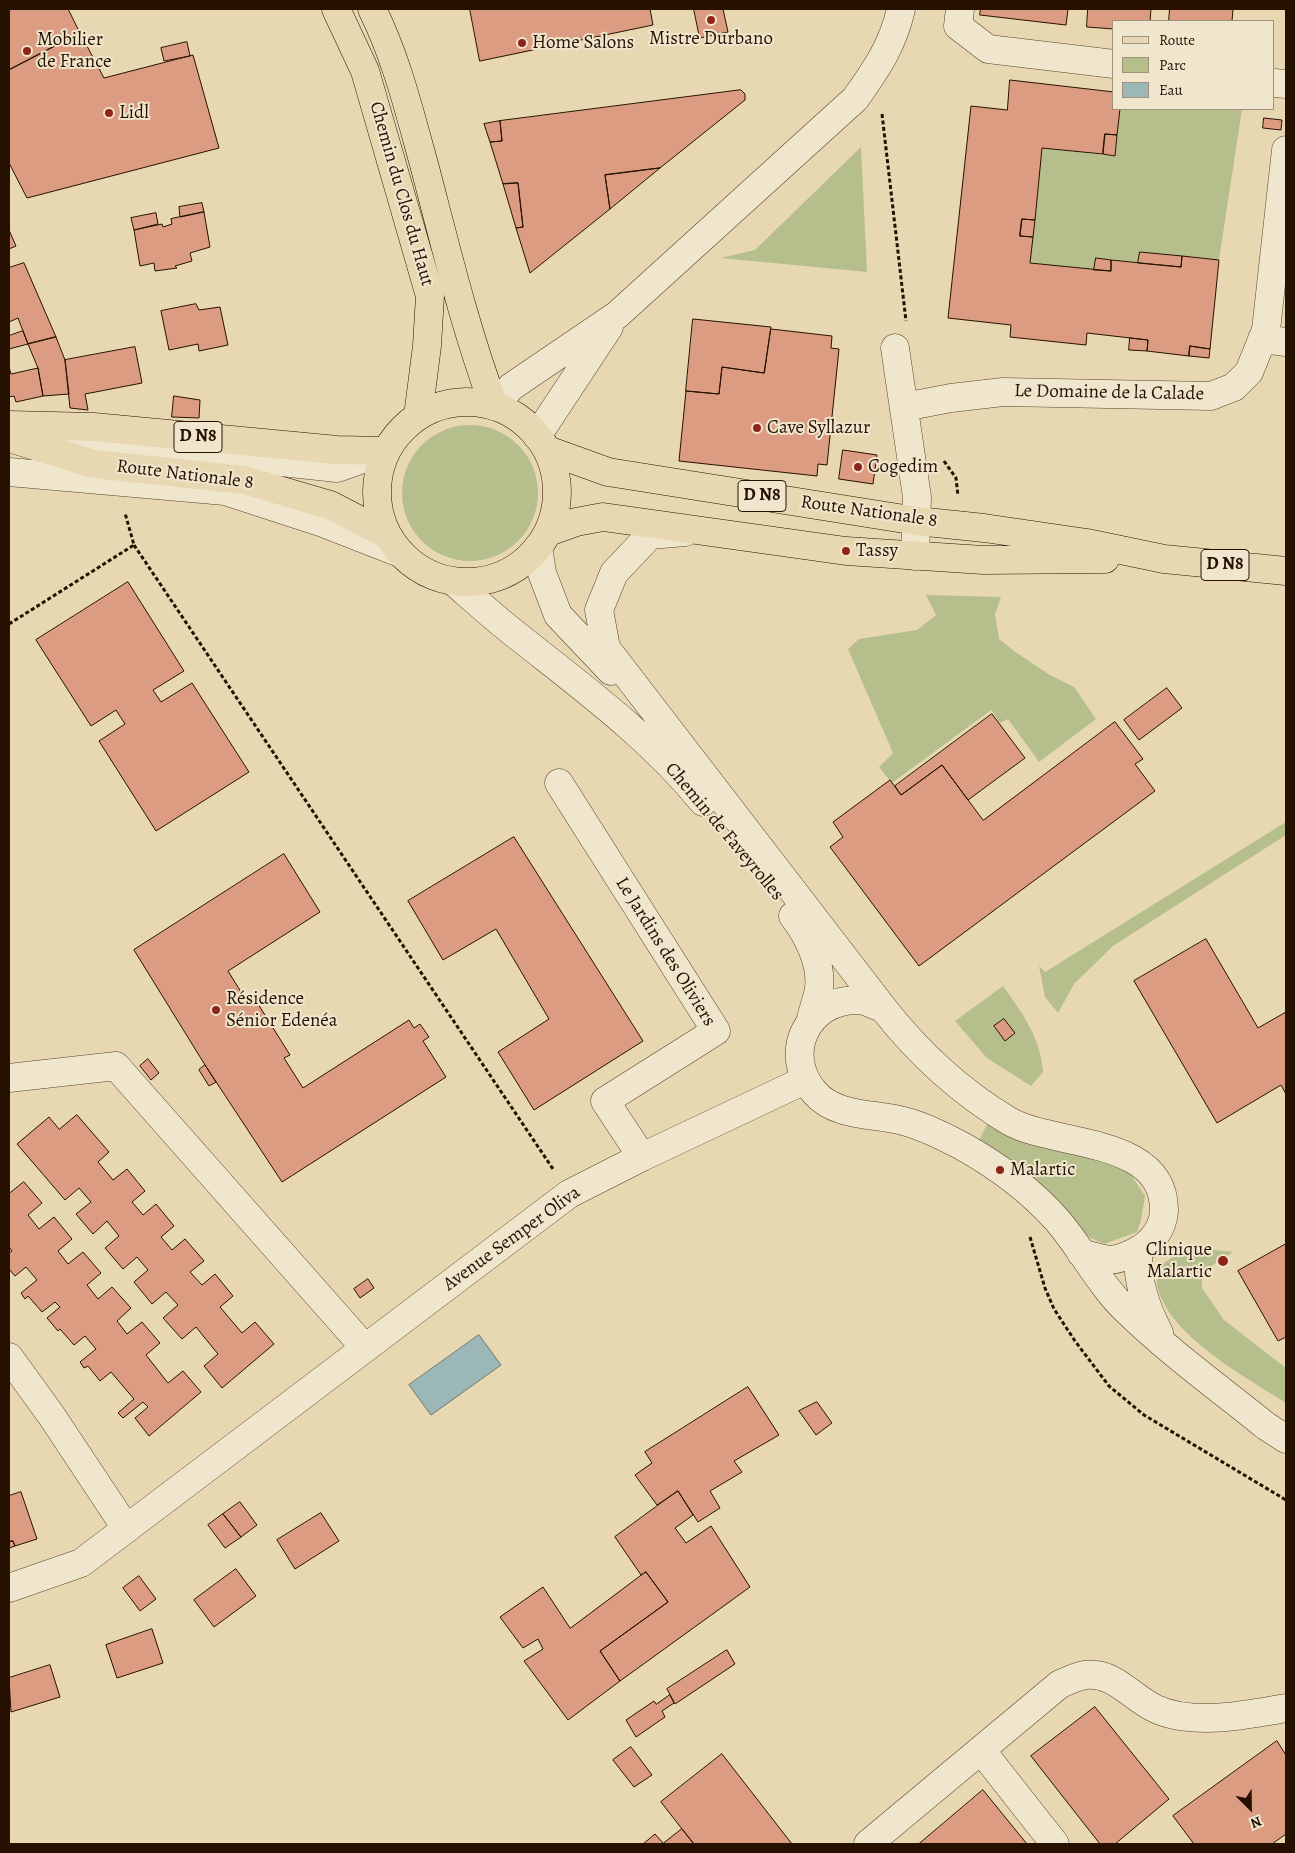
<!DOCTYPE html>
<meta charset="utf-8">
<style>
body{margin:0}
#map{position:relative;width:1295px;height:1853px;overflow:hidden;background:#e8d8b2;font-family:Alegreya,serif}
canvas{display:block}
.frame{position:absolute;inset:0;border:10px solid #261100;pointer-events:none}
.legend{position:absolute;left:1112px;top:20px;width:162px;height:90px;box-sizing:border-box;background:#f0e6cd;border:1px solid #9f917b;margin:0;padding:6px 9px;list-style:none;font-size:15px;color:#261100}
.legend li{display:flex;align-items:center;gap:10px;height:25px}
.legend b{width:25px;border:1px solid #9f917b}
.north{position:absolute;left:1225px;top:1783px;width:50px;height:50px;-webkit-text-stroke:4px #f0e6cd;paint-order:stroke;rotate:157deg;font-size:14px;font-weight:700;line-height:20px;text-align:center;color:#261100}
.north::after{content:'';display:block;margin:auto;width:18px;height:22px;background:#261100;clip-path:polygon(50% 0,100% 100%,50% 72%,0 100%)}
</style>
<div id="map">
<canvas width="1295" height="1853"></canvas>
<div class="frame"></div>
<ul class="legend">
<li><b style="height:6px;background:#e8d8b2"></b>Route</li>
<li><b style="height:14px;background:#b6be8c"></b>Parc</li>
<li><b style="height:14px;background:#9cb7b8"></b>Eau</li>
</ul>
<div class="north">N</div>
</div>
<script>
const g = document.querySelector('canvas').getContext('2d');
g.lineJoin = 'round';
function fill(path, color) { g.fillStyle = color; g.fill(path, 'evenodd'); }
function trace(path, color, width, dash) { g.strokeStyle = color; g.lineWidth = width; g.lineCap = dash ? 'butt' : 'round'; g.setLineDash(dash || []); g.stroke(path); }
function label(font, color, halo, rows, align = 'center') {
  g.font = font + ' Alegreya,serif'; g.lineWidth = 4; g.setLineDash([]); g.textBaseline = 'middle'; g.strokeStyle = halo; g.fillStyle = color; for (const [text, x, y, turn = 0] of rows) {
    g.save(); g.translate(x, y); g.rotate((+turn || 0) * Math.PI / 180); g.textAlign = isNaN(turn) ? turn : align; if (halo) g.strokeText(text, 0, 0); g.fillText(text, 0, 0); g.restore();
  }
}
fill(new Path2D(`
 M1120,109H1242L1219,260L1140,252L1138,263L1096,258L1094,270L1030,263L1042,148L1115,156Z
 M861,147L867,272L721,258L755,250Z
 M402 493a68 68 0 1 1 136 0a68 68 0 1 1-136 0Z
 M926,595L1001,597L995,614L999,639L1014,651L1050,675L1074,687L1096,719L1039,762L1008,719L1000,723L991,710L892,783L879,767L893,753L848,649L859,639L917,630L936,615Z
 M1286,822V835L1113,946L1074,984L1058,1013L1045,997L1039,966L1045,972Z
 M1003,986C1022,1013 1041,1038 1043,1072L1031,1086L987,1058L955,1021Z
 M989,1121L1105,1161L1129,1172L1145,1196L1141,1220L1137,1232L1104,1244L1089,1237L1072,1221L977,1144Z
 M1187,1247L1233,1252L1202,1272V1288L1224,1320L1286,1368V1403C1246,1377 1168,1336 1157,1285C1156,1280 1159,1272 1160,1266Z`), '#b6be8c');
const water = new Path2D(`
 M479,1335L501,1365L431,1415L409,1385Z`);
fill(water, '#9cb7b8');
trace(water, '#6d756e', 1);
const building = new Path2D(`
 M9,9H68L80,33L9,70Z
 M470,9H650L653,25L480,61Z
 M694,9H723L728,32L700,38Z
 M981,9H1068L1066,25L980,15Z
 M1088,9H1151L1150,21H1114V29L1087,27Z
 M1170,9H1233L1232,21H1169Z
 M80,33L104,78L193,55L219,148L27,198L9,163V70Z
 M187,42L190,56L164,61L161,48Z
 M1010,80L1114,92V109H1120L1117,135L1105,134L1103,154L1042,148L1035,220L1022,219L1020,236L1033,237L1030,263L1111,271V260L1181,267L1182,256L1219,260L1210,349L1190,346L1189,356L1147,351L1148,340L1087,333L1086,345L1010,337L1011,325L948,318L971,106L1007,110Z
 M741,90L745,94V100L660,168L605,175L610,209L530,273L516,228L523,227L518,183L503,184L490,142L502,141L500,121Z
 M1264,118L1282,120L1281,130L1263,128Z
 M500,121L502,141L490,142L484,124Z
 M1105,134L1117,135L1115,156L1103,154Z
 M660,168L610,209L605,175Z
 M518,183L523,227L516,228L503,184Z
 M202,203L204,212L180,217L179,207Z
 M204,212L210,247L190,253L192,261L175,266L177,268L155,271L154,263L140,266L134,230L162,224L163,227L172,224L171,219Z
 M156,213L158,224L134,230L131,218Z
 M1022,219L1035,220L1033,237L1020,236Z
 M9,230L16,246L9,249Z
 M1140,252L1182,256L1181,267L1138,263Z
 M1096,258L1111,260V271L1094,270Z
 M24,263L56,337L28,344L18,318L9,322V268Z
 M196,304L199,310L220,307L228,345L199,351L198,344L169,350L161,311Z
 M693,319L771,327L764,373L722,367L719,394L686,391Z
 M771,329L832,336L831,348L839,349L827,465L818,464L817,476L679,461L686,391L719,394L722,367L764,373Z
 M23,331L28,344L9,349V336Z
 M56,337L65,360L69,394L43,396L38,368L28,344Z
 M1130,338L1148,340L1147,351L1129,350Z
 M1190,346L1210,349L1209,358L1189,356Z
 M135,347L142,383L85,394L88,410L70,408L65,360Z
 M9,367L11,374L38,368L43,396L16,402L14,396L9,397Z
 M174,396L200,400L199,418L172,417Z
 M843,450L877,455L873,484L839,479Z
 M128,582L184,671L153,690L161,702L192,683L249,772L156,831L99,741L125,724L116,710L91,726L36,640Z
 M1167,688L1182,708L1139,740L1124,720Z
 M992,714L1025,758L968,800L942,765L901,795L895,786Z
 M1115,722L1143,759L1135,764L1155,791L919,966L830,847L843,837L833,822L890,780L901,795L942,765L983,820Z
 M514,837L643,1041L534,1110L498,1052L549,1019L496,929L443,960L408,901Z
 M284,854L320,912L228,971L246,1000L253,996L290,1055L284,1058L303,1088L409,1020L414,1028L420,1024L429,1037L423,1041L446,1077L282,1182L205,1065L134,950Z
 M1206,939L1258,1028L1286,1012V1094L1281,1085L1217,1123L1134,981Z
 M1004,1019L1015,1033L1005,1041L994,1026Z
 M148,1059L159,1073L151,1080L140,1066Z
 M205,1065L216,1082L209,1086L199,1070Z
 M77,1115L109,1152L98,1162L113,1180L127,1169L145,1191L132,1202L143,1215L156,1204L174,1226L161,1237L172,1250L185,1239L204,1261L190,1272L202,1285L215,1274L233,1296L220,1307L242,1333L255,1322L274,1344L222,1388L204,1366L218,1354L196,1327L182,1339L163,1318L178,1305L166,1292L152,1304L134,1282L148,1270L137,1257L123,1269L105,1248L119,1236L107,1221L93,1234L76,1214L91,1202L79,1188L65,1200L17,1144L49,1117L59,1129Z
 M24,1182L42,1203L28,1215L39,1229L54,1217L72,1239L58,1251L68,1264L83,1252L101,1273L87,1285L98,1299L112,1287L131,1308L117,1321L127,1334L142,1322L160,1343L146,1355L168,1383L183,1371L201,1392L149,1436L135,1418L148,1407L143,1402L123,1418L118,1413L134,1399L111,1372L100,1381L88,1366L84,1368L80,1362L96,1349L85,1336L74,1345L60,1329L58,1331L47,1318L60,1307L55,1302L42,1312L28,1296L25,1299L21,1293L37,1280L26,1267L15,1276L9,1269V1253L12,1251L9,1247V1194Z
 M1286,1244V1337L1278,1341L1238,1271Z
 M368,1279L374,1288L360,1298L354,1289Z
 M748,1387L779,1435L734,1461L742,1472L710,1491L720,1508L698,1522L678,1491L657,1505L635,1475L652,1463L645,1452Z
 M817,1402L832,1423L816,1435L799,1411Z
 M678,1491L693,1515L675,1528L686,1543L711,1526L750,1587L620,1681L600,1651L668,1602L646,1572L641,1575L615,1537Z
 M21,1492L37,1539L15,1546L13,1541L9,1542V1496Z
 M240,1502L257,1525L241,1537L223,1514Z
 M321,1513L339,1541L295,1569L277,1540Z
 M223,1514L241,1537L225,1548L208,1525Z
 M13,1541L15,1546L9,1548V1542Z
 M236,1569L256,1596L214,1627L194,1600Z
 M646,1572L668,1602L600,1651L620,1681L568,1720L524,1661L543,1649L538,1639L523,1648L500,1617L543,1587L570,1628Z
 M139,1576L156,1599L140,1611L123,1588Z
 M152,1629L163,1663L117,1678L106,1645Z
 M727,1650L735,1664L675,1704L667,1689Z
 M50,1665L60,1697L11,1712L9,1678Z
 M670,1695L674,1703L662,1711L665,1717L636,1737L626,1720L654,1701L656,1704Z
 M1095,1707L1169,1799L1115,1844H1100L1031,1756Z
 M1277,1741L1286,1755V1834L1272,1844H1194L1173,1816Z
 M631,1747L652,1775L634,1787L613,1760Z
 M722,1754L792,1844H694L682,1829L661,1802Z
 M983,1790L1027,1844H919Z
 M682,1829L694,1844H643L655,1834L663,1843Z`);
fill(building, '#dc9c82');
trace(building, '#261100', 1);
const minor = new Path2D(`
 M960,9L958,26L988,49L1114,64
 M1274,83L1286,84
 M1262,339L1286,342
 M895,348L917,497L915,556
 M494,406L511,387L617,315L855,99C876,70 893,45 901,9
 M904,407L951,398L1003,392L1211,396L1234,387L1249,372L1266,330L1286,150
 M537,436L609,327
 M45,454L106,443L337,468L385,451
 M9,472L225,491L323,523L400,553
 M685,532L650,535L614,573L599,610L606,648L883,1008C919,1054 959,1091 1009,1121C1054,1147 1165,1136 1164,1211C1163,1229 1151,1244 1135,1252C1110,1264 1107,1260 1081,1253
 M538,547L542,573L558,615L611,671
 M454,582C477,602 500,623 524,641C587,691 652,739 703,802
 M559,783L716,1031L605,1101L642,1157
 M793,916C808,935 822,964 819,988C818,998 813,1009 811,1019
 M883,1008C875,1006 866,1000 858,1000C807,999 781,1055 815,1093C837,1118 877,1113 907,1122C925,1127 945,1137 962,1146C996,1165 1031,1191 1057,1220C1082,1249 1099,1284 1126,1310C1169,1352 1219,1388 1266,1426L1286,1439
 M9,1078L116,1066L365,1348
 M1138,1250C1137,1281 1145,1306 1159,1333
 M9,1357L51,1415L126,1528
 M9,1588L81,1563L569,1194L642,1157L805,1080
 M981,1750L1055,1844
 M868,1844L1060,1684C1068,1681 1077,1676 1085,1675C1114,1671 1133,1699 1156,1709C1193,1726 1249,1715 1286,1708`);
const major = new Path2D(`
 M336,9L365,71L430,296L427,346L418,416
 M372,9C397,59 410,114 425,168C446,248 465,328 494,406
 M377 492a90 90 0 1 1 180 0a90 90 0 1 1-180 0Z
 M9,425L94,427L337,450L386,451
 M9,438L94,464L244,480L330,505L386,534
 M547,450L608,472L917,521L984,528L1087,543L1164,559L1286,571
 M548,532L576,522L603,517L846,551L983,560L1105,559`);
trace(minor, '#56432c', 29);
trace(major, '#261100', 29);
trace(new Path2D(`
 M882,114L906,321
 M944,461L956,478L958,496
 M134,545L553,1169
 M9,624L134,545L125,513
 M1030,1237L1045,1288L1054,1309L1075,1341L1109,1386L1144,1415L1286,1500`), '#261100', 3, [4, 2.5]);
trace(minor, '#f0e6cd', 28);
trace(major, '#e8d8b2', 28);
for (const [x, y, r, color] of [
 [711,20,5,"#8f2418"],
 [522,43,5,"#8f2418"],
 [27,51,5,"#8f2418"],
 [109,113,5,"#8f2418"],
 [757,428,5,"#8f2418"],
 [858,467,5,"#8f2418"],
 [846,551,5,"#8f2418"],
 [216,1010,5,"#8f2418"],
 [1000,1170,5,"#8f2418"],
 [1223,1261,6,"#8f2418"]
]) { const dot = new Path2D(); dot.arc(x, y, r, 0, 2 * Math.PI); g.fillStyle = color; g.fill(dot); trace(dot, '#f0e6cd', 2); }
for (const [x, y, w] of [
 [198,437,48],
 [762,496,48],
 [1225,565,48]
]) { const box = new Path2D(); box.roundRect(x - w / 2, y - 15.5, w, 31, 4); g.fillStyle = '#f0e6cd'; g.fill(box); trace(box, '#261100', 1); }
label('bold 18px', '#261100', null, [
 ["D N8",198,437],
 ["D N8",762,496],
 ["D N8",1225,565]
]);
label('19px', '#261100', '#f0e6cd', [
 ["Mistre Durbano",711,39,"center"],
 ["Mobilier",37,40],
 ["de France",37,62],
 ["Home Salons",532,43],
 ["Lidl",119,113],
 ["Cave Syllazur",767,428],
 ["Cogedim",868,467],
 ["Tassy",856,551],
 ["Résidence",226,999],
 ["Sénior Edenéa",226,1021],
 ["Malartic",1010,1170],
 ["Clinique",1212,1250,"right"],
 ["Malartic",1212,1272,"right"]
], 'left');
label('19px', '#261100', '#f0e6cd', [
 ["Chemin du Clos du Haut",401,194,74],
 ["Le Domaine de la Calade",1109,393,1],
 ["Route Nationale 8",185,475,7],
 ["Route Nationale 8",869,512,8],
 ["Chemin de Faveyrolles",724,832,50],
 ["Le Jardins des Oliviers",665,952,58],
 ["Avenue Semper Oliva",512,1239,-36]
]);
</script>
